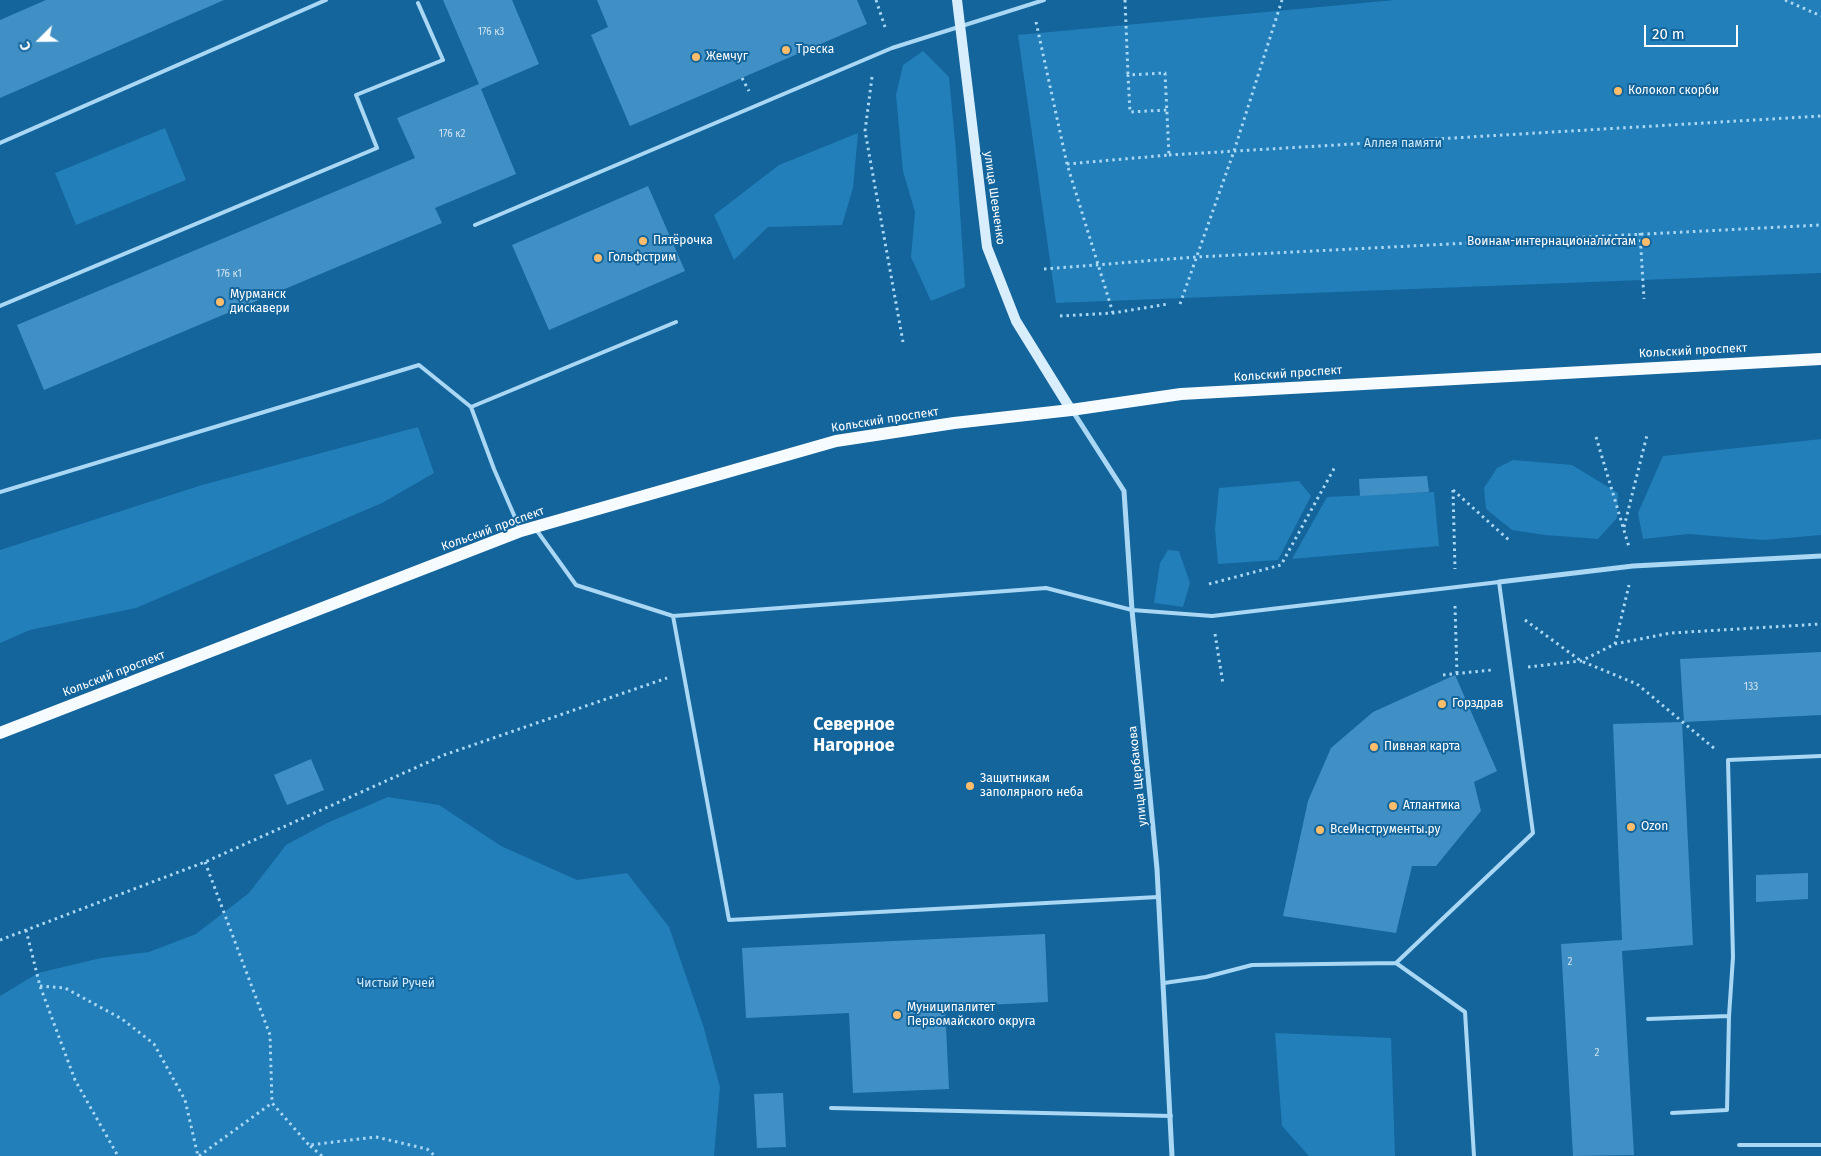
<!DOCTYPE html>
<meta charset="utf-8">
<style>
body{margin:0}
#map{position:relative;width:1821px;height:1156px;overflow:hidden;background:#13659c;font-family:"Fira Sans",sans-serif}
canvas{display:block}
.north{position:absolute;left:15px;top:15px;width:50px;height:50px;-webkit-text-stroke:4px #13659c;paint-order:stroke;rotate:247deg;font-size:14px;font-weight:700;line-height:20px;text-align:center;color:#fff}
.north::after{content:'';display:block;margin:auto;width:18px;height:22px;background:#fff;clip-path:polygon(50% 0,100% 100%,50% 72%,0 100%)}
.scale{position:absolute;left:1644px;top:25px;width:94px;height:22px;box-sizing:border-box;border:2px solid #fff;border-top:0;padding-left:6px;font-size:15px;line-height:18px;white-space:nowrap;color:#fff;-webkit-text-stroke:4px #13659c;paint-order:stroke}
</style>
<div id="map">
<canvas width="1821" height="1156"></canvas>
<div class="north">С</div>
<div class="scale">20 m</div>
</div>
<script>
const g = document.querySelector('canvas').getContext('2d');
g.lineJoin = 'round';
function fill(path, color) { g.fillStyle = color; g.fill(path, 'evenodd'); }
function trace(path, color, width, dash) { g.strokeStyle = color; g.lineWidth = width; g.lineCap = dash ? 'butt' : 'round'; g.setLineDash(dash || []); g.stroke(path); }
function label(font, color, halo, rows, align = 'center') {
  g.font = font + ' "Fira Sans",sans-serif'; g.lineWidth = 4; g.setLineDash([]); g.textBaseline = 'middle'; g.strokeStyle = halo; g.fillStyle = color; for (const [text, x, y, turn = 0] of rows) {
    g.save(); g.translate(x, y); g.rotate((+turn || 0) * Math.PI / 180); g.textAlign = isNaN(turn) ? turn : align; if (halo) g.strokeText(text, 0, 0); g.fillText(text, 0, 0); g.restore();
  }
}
fill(new Path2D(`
 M1395,0H1821V273L1056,303L1018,35Z
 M923,51L949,77L956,151L965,287L931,301L911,257L915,212L903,171L896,95L903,65Z
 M165,128L186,180L76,225L55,173Z
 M858,133L853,188L842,225L768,227L734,260L714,215L779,165Z
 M418,427L434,473L382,503L136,608L30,630L0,643V550L202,485Z
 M1821,439V535L1763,540L1688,534L1643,539L1638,513L1663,456Z
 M1513,460L1572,465L1618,493L1617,518L1598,539L1545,535L1512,530L1486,509L1484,488L1497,468Z
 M1299,481L1311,496L1278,560L1218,564L1215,529L1219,488Z
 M1434,492L1439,546L1292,559L1327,497Z
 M1168,550L1179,551L1190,583L1183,607L1154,603L1160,563Z
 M388,797L439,805L501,846L577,880L627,873L669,927L703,1025L720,1087L714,1156H0V996L38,973L101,958L149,952L196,934L249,893L286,845L327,823Z
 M1275,1033L1391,1038L1395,1156H1309L1282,1126Z`), '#227fb9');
fill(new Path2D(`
 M46,0H224L0,98V20Z
 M443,0H512L539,64L481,89L516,174L435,208L442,223L44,390L17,325L415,158L397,118L479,84Z
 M597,0H857L867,24L630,126L591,35L608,27Z
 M648,186L685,271L549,330L512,245Z
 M1427,476L1429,492L1360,496L1359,479Z
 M1821,652V715L1684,722L1680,659Z
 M1455,675L1497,771L1474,782L1481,811L1436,866H1412L1396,933L1283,916L1308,801L1331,748L1373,712Z
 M1682,722L1693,945L1622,951L1634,1155L1573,1156L1561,944L1622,940L1613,724Z
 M311,759L324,790L287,805L274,775Z
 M1808,873V899L1756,902V875Z
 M1045,934L1048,1002L945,1007L949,1089L853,1093L849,1013L746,1018L742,948Z
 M783,1093L786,1147L757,1148L754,1094Z`), '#4190c5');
trace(new Path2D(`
 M876,0L886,30
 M1125,0L1128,75
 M1785,0L1821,16
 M1036,22L1067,164L1113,313
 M872,77L865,131L903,342
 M742,78L749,91
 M1169,155L1821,116
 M1067,164L1169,155L1165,73L1128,75L1130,112L1167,110
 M1640,233L1644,299
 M1044,269L1196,257L1821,225
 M1180,304L1234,151L1282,0
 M1060,316L1113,313L1168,304
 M1596,437L1629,547
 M1453,490L1455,569
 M1453,490L1510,541
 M1624,527L1647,435
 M1209,584L1281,565L1336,465
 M1455,606L1457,674
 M1525,620L1581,661L1637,684L1715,749
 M1215,634L1223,684
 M1615,644L1629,585
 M1528,667L1581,661L1615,644L1671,633L1821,624
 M1443,675L1492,670
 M205,862L270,1035L272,1103L309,1145
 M26,930L40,986L75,1080L118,1156
 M0,940L205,862L444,755L667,678
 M40,986L65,988L122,1019L154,1044L185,1100L198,1156
 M199,1156L272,1103
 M322,1156L309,1145L376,1137L427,1149L435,1156`), '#a9d7f4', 3, [2.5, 4]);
trace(new Path2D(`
 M0,143L326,0
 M475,225L892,48L1044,0
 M0,306L377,148L356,95L443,60L418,3
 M471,407L676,322
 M0,492L419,365L471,407L494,469L520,529
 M535,528L576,585L673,616L1046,588L1132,610L1212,616L1499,582L1533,833L1396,963L1252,965L1206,977L1164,983
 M673,616L729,920L1158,897
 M1396,963L1465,1012L1474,1156
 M1648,1019L1729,1016L1733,957L1728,760L1821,756
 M831,1108L1171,1116
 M1672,1113L1727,1110L1729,1016
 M1739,1145H1821`), '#a9d7f4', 4);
trace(new Path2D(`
 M1072,410L1124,491L1132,610L1157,869L1172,1156
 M1499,582L1633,566L1821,556`), '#a9d7f4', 5);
trace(new Path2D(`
 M957,0L987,247L1016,321L1071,410`), '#d9eefd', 10);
trace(new Path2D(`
 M0,733L521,531L836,441L954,423L1071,410L1181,394L1821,359`), '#f6fbff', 12);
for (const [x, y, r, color] of [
 [786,50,5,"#ffbd6c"],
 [696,57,5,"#ffbd6c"],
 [1618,91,5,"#ffbd6c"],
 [643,241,5,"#ffbd6c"],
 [1646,242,5,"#ffbd6c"],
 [598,258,5,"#ffbd6c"],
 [220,302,5,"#ffbd6c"],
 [1442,704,5,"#ffbd6c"],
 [1374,747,5,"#ffbd6c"],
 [970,786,5,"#ffbd6c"],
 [1393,806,5,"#ffbd6c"],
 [1631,827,5,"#ffbd6c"],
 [1320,830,5,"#ffbd6c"],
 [897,1015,5,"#ffbd6c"]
]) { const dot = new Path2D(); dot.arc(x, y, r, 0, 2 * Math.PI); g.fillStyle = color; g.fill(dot); trace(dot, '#13659c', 2); }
label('10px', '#d0e3f0', null, [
 ["176 к3",491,32],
 ["176 к2",452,134],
 ["176 к1",229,274],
 ["133",1751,687],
 ["2",1570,962],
 ["2",1597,1053]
]);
label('12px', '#fff', '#13659c', [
 ["Треска",796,50],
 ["Жемчуг",706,57],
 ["Колокол скорби",1628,91],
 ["Пятёрочка",653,241],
 ["Воинам-интернационалистам",1636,242,"right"],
 ["Гольфстрим",608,258],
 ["Мурманск",230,295],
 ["дискавери",230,309],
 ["Горздрав",1452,704],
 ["Пивная карта",1384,747],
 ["Защитникам",980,779],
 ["заполярного неба",980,793],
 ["Атлантика",1403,806],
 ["Ozon",1641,827],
 ["ВсеИнструменты.ру",1330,830],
 ["Муниципалитет",907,1008],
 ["Первомайского округа",907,1022]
], 'left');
label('12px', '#d1ecfd', '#13659c', [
 ["Аллея памяти",1403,144],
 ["Чистый Ручей",396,984]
]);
label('12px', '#fff', '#13659c', [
 ["улица Шевченко",994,198,82],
 ["Кольский проспект",1693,351,-3],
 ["Кольский проспект",1288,374,-4],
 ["Кольский проспект",885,420,-9],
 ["Кольский проспект",493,529,-20],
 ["Кольский проспект",114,674,-21],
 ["улица Щербакова",1138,776,-96]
]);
label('bold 18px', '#fff', '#13659c', [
 ["Северное",854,725],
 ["Нагорное",854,746]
]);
</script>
